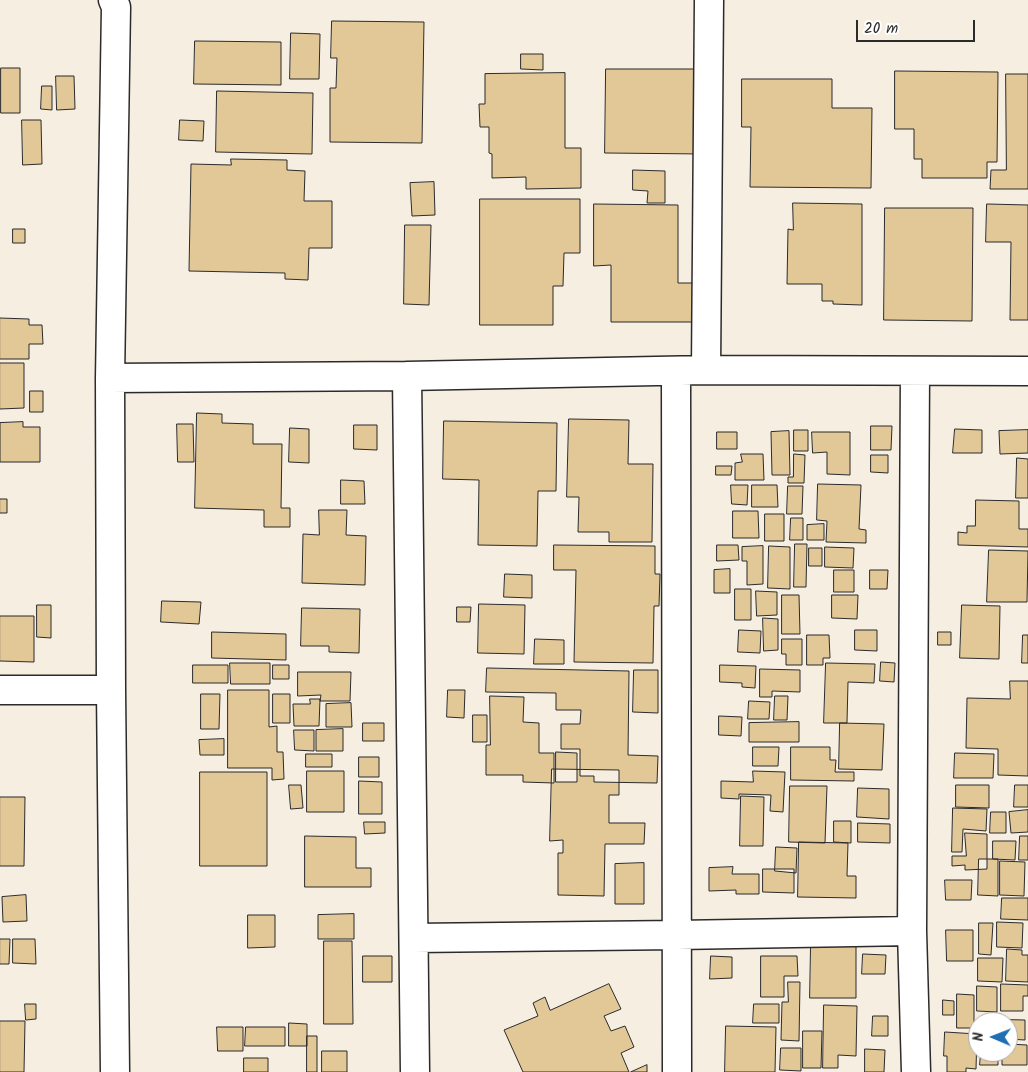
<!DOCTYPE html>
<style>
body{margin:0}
#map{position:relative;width:1028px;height:1072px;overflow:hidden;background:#f6eee0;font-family:Kalam,sans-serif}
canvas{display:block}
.north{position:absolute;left:968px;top:1012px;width:50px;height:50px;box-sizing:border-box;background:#fff;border:1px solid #aaa;border-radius:50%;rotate:271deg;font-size:14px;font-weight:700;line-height:20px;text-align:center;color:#2b2b2b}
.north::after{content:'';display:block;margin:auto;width:18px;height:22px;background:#1f6fb2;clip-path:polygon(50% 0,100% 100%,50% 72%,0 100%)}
.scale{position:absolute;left:856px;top:20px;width:119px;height:22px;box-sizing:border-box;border:2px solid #2b2b2b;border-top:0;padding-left:6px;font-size:15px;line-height:18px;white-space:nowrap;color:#2b2b2b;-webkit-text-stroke:4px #fff;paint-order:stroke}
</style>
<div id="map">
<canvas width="1028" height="1072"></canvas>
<div class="north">N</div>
<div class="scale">20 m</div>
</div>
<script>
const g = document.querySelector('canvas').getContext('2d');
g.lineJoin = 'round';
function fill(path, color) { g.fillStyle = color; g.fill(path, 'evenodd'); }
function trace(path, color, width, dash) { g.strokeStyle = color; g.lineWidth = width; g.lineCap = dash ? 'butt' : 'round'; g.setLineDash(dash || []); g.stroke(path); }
const building = new Path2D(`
 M332,21L424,22L422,143L330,142V88H336L337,58H331Z
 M291,33L320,34L319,79H290Z
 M195,41L281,42V85L194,84Z
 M521,54H543V70L521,69Z
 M1,68H20V113H1Z
 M606,69H704V154L605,153Z
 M895,71L998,72L997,162H987V178H922V159H914V129H895Z
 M565,73V148H581V188L526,189V177L492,178V154L489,153V127H480L479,104H485V74Z
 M1006,74H1028V189H990L991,170H1006Z
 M56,76H74L75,109L57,110Z
 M742,79H832V108H872L871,188L750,187L751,127H742Z
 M42,86H52V110L41,109Z
 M217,91L313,93L312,154L216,152Z
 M22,120H41L42,164L23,165Z
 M180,120L204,121L203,141L179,140Z
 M231,159L287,160V170L305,171L304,201H332V248H309L308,280L285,279V273L189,271L191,164L231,165Z
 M633,170L665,171V203H647L648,191L633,190Z
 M434,182L435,215L412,216L410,183Z
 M480,199H580V253H564L563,286H553V325H480Z
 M793,203L862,204V305L833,304V301H822V284H787L788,229L793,230Z
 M594,204L678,205V283H701L695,322H611V265L594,266Z
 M987,204L1028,205V320H1010L1011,242H986Z
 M885,208H973L972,321L884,320Z
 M405,225H431L429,305L404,304Z
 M13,229H25V243H13Z
 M0,318L29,319V325H42L43,344H29V359H0Z
 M0,363H24V408L0,409Z
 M30,391H43V412H30Z
 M197,413L222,414V423L253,424V444H282L281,508H290V527H264V510L195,508Z
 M569,419L629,420L628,464H653L652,542H609V532H578L579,497H567Z
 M444,421L557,423L556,491H538L537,546L478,545L479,480L443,479Z
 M23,422V427H40V462H0V423Z
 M177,424H193L194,462H178Z
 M354,425H377V450L354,449Z
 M871,426H892L891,450H871Z
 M290,428L309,429V463L289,462Z
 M955,429L982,430V453H953Z
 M794,430H808V451H794Z
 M1028,430V453L1000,454L999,431Z
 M789,431L790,475H772L771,432Z
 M717,432H737V449H717Z
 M812,432H850V475L827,474V452L813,453Z
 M741,454H763L764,480H735V463L742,462Z
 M794,454L805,455L804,483H788V477H793Z
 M871,455H888V473L871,472Z
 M1017,458L1028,459V498H1016Z
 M716,466H732L731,475H716Z
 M341,480L364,481L365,504H341Z
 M818,484L861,485L859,529L866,530V543L826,542L827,521L817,520Z
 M731,485H748L747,505L732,504Z
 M752,485H777L778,507H752Z
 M788,486H803L802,514H787Z
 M0,499H7V513H0Z
 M976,500L1019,501V529H1028V547L958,545V532L967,533V526H975Z
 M319,510H347L346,535L366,536L365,585L302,583L303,534L319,535Z
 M733,511H758L759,538H733Z
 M765,514H784V541H765Z
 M791,518H803V540H790Z
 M824,524V540H807V525Z
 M795,544H807L806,587H794Z
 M554,545L655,546V574H660L659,606H654L653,663L574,662L576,570H554Z
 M717,545H738L739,560L717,561Z
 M763,546V584L747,585V561H742V547Z
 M769,546L790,547V589L768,588Z
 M825,547L854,548L853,568L825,567Z
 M809,548H822V566H809Z
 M989,550L1028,551L1027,602H987Z
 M730,569V593H714V570Z
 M834,570H854V592H834Z
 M870,570H888L887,589H870Z
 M505,574L532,575V598L504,597Z
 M735,589H751V620H735Z
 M756,591L777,592V615L757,616Z
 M782,595H799L800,634H782Z
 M832,595H858L857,619L832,618Z
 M162,601L201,602L199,624L161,622Z
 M479,604L525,605L524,654L478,653Z
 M37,605H51V638L37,637Z
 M962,605L1000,606L999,659L960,658Z
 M457,607H471L470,622H457Z
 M302,608L360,609L359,653L329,652V646H301Z
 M0,616H34V662L0,661Z
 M763,618L778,619V650L764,651Z
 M739,630L761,631L760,653L738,652Z
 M855,630H877V651L855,650Z
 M212,632L286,634V660L212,658Z
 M938,632H951V645H938Z
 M807,635H829L830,658H823V665H807Z
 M1023,635H1028V663H1022Z
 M535,639L564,640V664H534Z
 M782,639H802V665H786V654H782Z
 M881,662L895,663L894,682L880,681Z
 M230,663H270V684H231Z
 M826,663L875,664L874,683L848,682L847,723H824Z
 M193,665H228V683H193Z
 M273,665H289V679H273Z
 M720,665L756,666L755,688L742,687V683L720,682Z
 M487,668L629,671L628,755L658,756L657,783L594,782V776H580V749H561V724H580L581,710H556V693L486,692Z
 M760,669L800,670V692L772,691V697H760Z
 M634,670H658V713L633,712Z
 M298,672H351L350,701H320L321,695L298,696Z
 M1010,681H1028V776L998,775V749L966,748L967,698L1010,699Z
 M228,690H269V727L277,726V752H283L284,779L272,780V768H228Z
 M448,690H465L464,718L447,717Z
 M201,694H220L219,729H201Z
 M273,694H290V723H273Z
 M490,696L524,697L523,722L539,723V753H554V783L523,782V775H486V745H490Z
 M775,696H788L787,720H774Z
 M310,699H320L319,726H294L293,704H310Z
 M749,701L770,702L769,719H748Z
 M351,703L352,727H326V704Z
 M473,715H487V742H473Z
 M719,716L742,717L741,736L719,735Z
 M799,722V742H749V723Z
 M363,723H384V741H363Z
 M840,723L884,724L882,770L839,769Z
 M343,729V751H316V730Z
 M294,730H314V751L295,750Z
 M224,739V755H200L199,740Z
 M753,747H779L778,766H753Z
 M791,747H830V760H836L835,772H854V781L791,780Z
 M556,752L577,753V782H556Z
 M955,753L994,754L993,778H954Z
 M306,754H332V767H306Z
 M359,757H379V777H359Z
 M552,769L619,770V795H609V823H645L644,844H605L604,896L558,895V853H563V840L550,841Z
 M307,771H344V812H307Z
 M753,771L785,772L783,812L770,811L771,795L739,794V799L721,798V781L753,782Z
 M200,772H267V866H200Z
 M359,781L382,782V814H359Z
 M289,785H301L303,808L291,809Z
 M956,785H989V808L956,807Z
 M1015,785H1028V807H1014Z
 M790,786H827L825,843L789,842Z
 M858,788L889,789V819L857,817Z
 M741,796L764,797L763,846H740Z
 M0,797H25L24,866H0Z
 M953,808L987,809L986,831L963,829L962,852H952Z
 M1028,810V832L1011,833L1009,812Z
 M991,812H1006V833H990Z
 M834,821H851V843L834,842Z
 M364,822H385V833L365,834Z
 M858,823L890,824V843L858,842Z
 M965,833L987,834V869L965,870V865L952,866V856H966Z
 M305,836L356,837V868H371V887H305Z
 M1020,836H1028V860H1019Z
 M993,841H1016L1015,860L993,859Z
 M799,842L848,843L847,876H856V898L798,897Z
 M776,847L797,848L796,873L775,871Z
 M979,859H998V896L978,895Z
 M1000,861L1025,862L1024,896L1000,895Z
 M644,863V904H615V864Z
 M733,867L732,874H759V894H736V890L709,891V868Z
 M763,869H794V893L763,892Z
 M945,880H972L971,900H946Z
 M26,895L27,921L3,922L2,897Z
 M1002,898H1028V920L1001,919Z
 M354,914V939H318V915Z
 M248,915H275V947L248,948Z
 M997,922L1023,923L1022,948L997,947Z
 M979,923H993L991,955L979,954Z
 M946,930H973V961H947Z
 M0,939H10L9,964H0Z
 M13,939H35L36,964L13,963Z
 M324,941H352L353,1024H324Z
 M811,943L856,944V998H810Z
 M1007,949L1022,950V955H1028V982L1006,981Z
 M863,954L886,955L885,974H862Z
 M363,956H392V982H363Z
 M711,956L732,957V978L710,979Z
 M761,956H797L798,976H784V997H761Z
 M978,958H1003L1002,982L978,981Z
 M788,982H800L799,1041L781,1040L782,1002H788Z
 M609,984L621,1009L604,1016L611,1031L625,1026L634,1047L621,1053L629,1072H523L504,1030L538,1016L533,1003L545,997L550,1010Z
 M1001,984L1028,985V996H1023V1011H1001Z
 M977,986L997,987V1012L977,1011Z
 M957,994L974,995V1028H957Z
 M943,1000L954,1001V1015H943Z
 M25,1004H36V1019L26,1020Z
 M754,1004H779V1023H753Z
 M824,1005L857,1006L856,1056L838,1055V1068H823Z
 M873,1016H888V1036H872Z
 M981,1019L1025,1020V1040L1008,1039V1022H981Z
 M0,1021H25L24,1072H0Z
 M289,1023L307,1024V1046H289Z
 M726,1026L776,1027L775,1072H725Z
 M217,1027H243V1051H218Z
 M246,1027H285V1046H245Z
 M803,1031H822L821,1068H803Z
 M945,1032L977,1034L976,1069L966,1068V1072H947V1056H944Z
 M307,1036H317V1072H307Z
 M1008,1044L1027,1045V1065H1002V1052H1008Z
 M781,1048H801V1071L780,1070Z
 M865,1049L885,1050L884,1072H865Z
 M322,1051H347V1072H322Z
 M981,1052H998V1065H980Z
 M244,1058H268V1072H244Z
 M647,1065V1072H631Z`);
fill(building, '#e2c797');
trace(building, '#2b2b2b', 1);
const minor = new Path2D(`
 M113,0L116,7L110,378L111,690L115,1072
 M706,370L709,0
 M676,371L677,1072
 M915,371L912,931L916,1072
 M407,376L415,1072
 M110,378L407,376L706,370L1028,371
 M0,690H111
 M414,938L677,935L912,931`);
trace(minor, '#2b2b2b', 31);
trace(minor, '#fff', 28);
</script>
